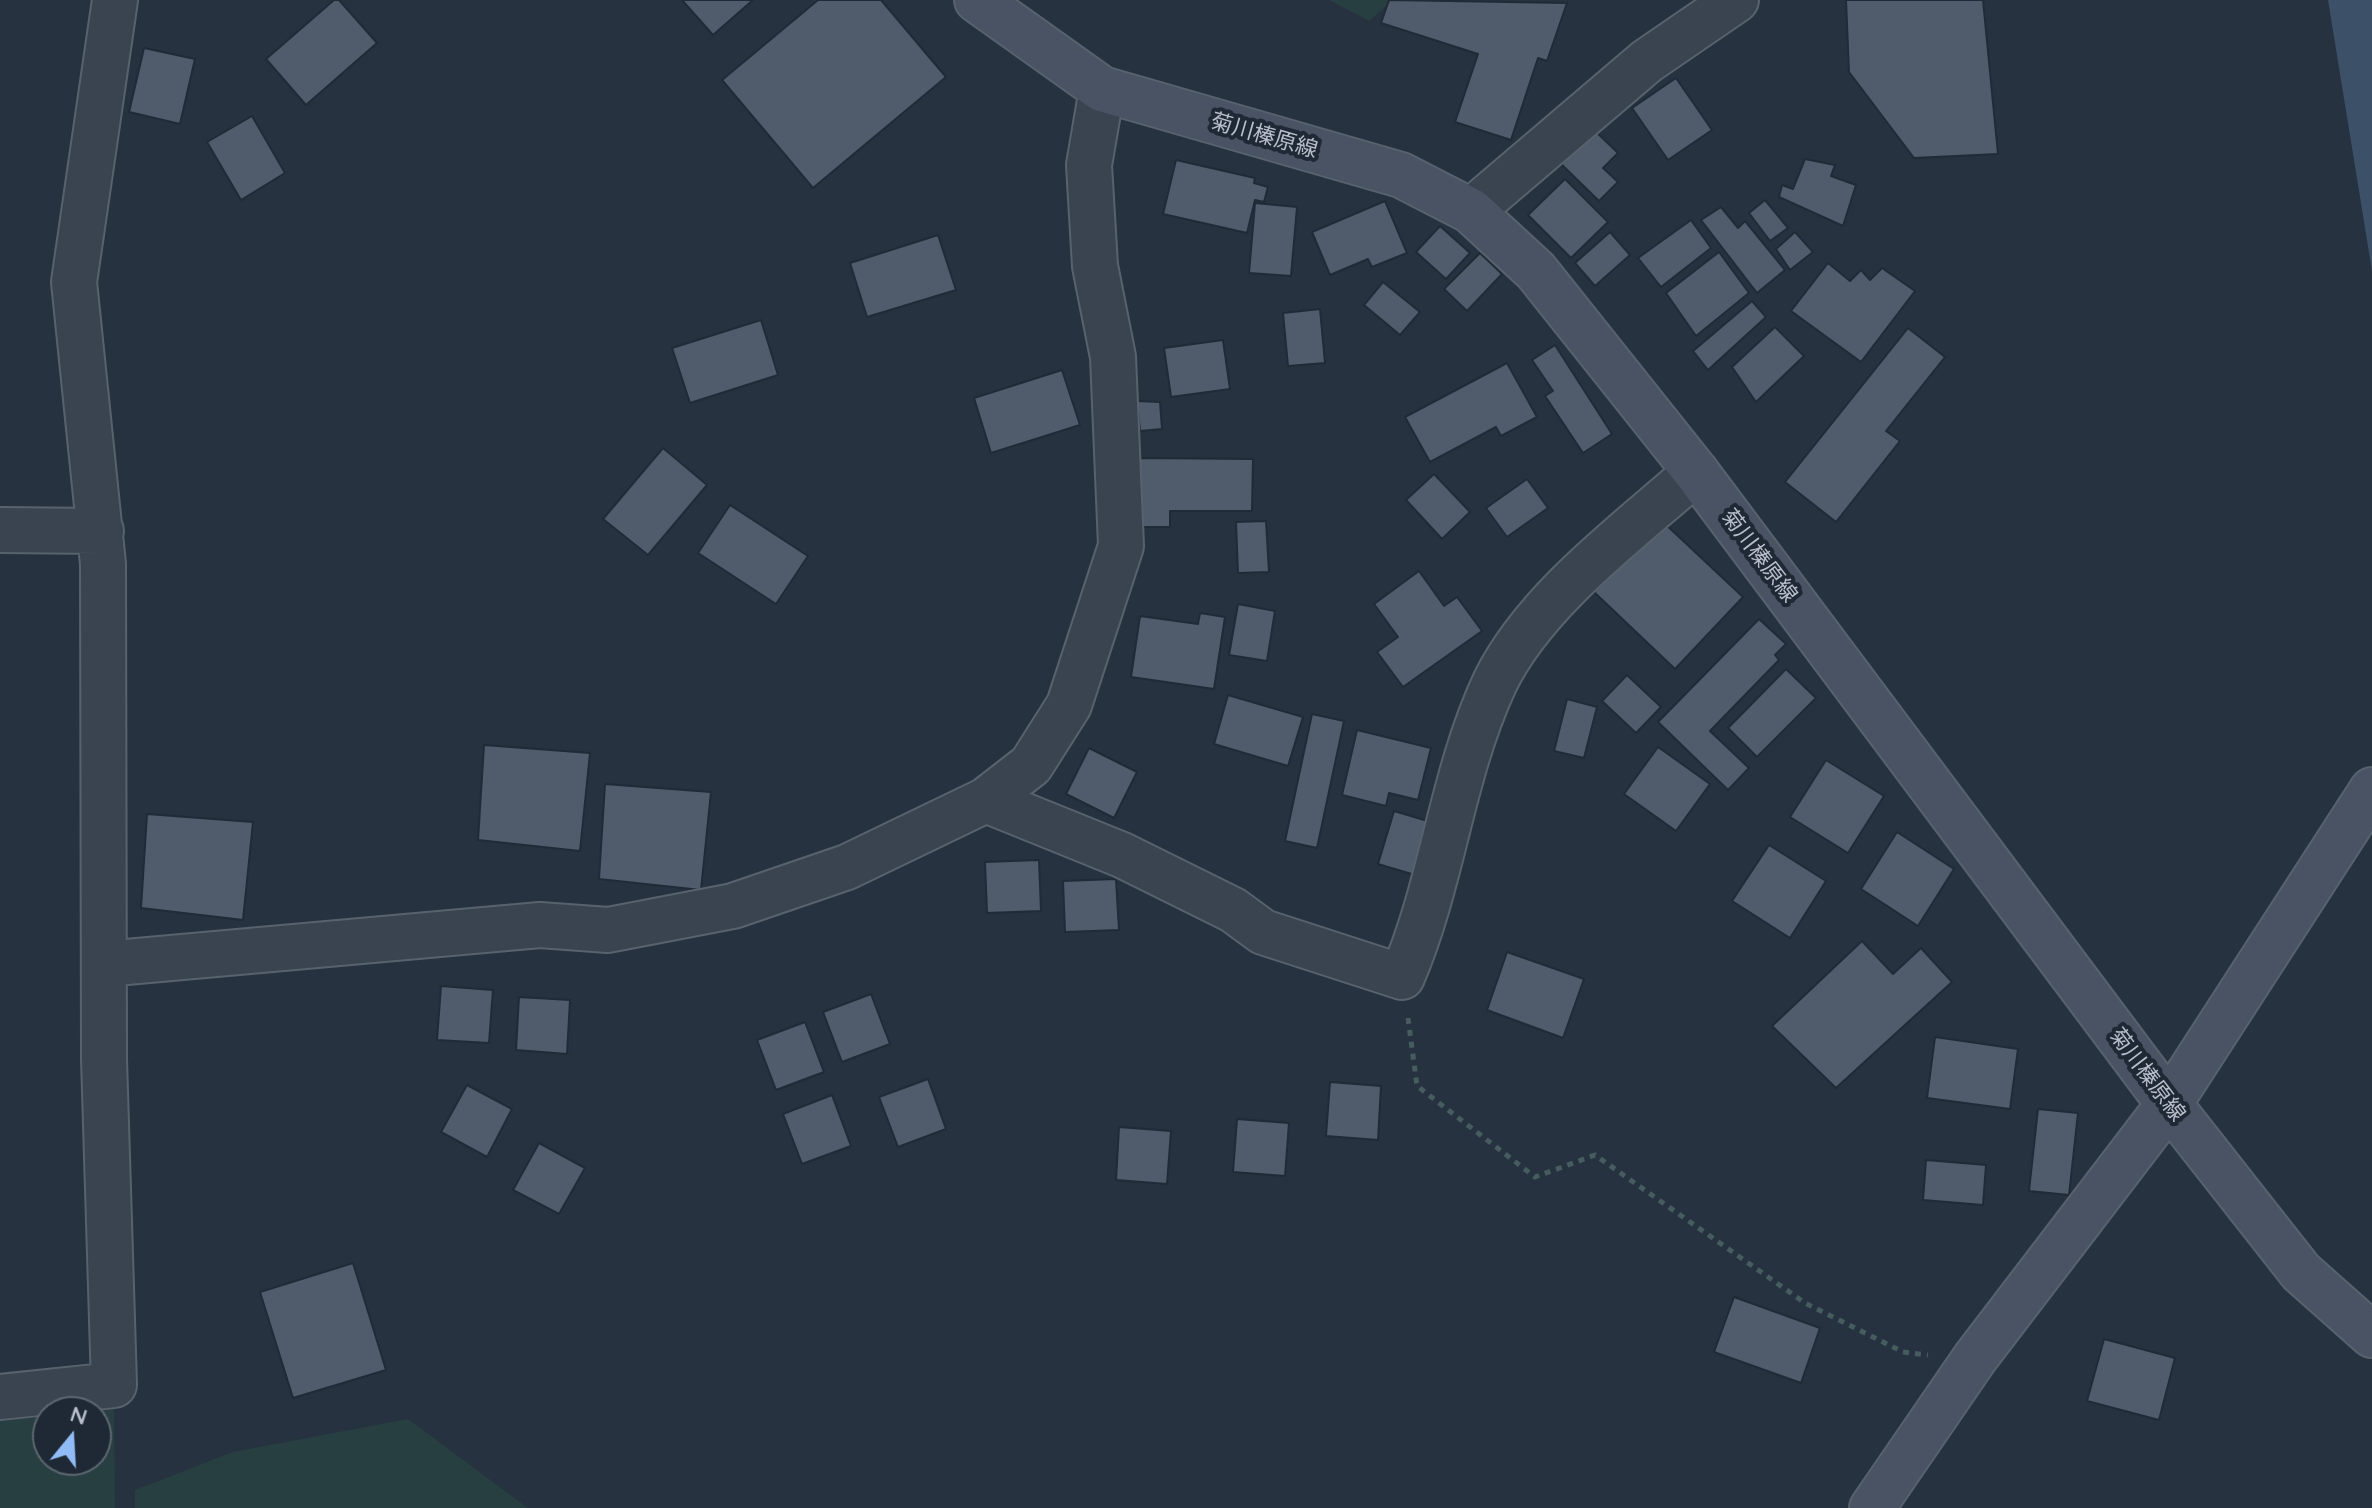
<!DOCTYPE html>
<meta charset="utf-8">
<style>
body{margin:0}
#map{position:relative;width:2372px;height:1508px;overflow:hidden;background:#263240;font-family:Quicksand,sans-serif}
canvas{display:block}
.north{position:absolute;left:32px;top:1396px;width:80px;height:80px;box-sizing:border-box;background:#1f2935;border:2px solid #5c6571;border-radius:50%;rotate:18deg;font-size:22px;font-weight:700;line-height:32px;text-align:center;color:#b7bfca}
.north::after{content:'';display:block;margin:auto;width:28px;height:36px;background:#91bbf5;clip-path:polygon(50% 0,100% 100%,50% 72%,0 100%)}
</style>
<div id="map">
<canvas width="2372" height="1508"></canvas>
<div class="north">N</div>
</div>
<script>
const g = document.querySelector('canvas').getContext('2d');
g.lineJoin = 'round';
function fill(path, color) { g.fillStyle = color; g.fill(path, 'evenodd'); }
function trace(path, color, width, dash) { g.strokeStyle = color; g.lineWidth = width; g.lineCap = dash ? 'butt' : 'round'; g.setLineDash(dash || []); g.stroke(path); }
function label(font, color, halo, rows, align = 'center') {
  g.font = font + ' Quicksand,"Noto Sans JP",sans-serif'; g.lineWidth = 8; g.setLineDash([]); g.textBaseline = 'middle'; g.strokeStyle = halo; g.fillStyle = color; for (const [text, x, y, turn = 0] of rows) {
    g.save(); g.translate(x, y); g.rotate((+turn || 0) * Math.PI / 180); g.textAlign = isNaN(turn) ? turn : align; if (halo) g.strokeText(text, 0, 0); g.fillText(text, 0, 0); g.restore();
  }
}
fill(new Path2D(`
 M1329,0H1393L1369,21Z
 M114,1404L115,1508H0V1408ZM48,1412H96V1460H48Z
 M408,1419L528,1508H135V1490L233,1452Z`), '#283f41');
fill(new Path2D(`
 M2328,0H2372V271Z`), '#3c5068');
const building = new Path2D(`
 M334,0H339L377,43L306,105L266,59Z
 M682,0H753L713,35Z
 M818,0H881L946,77L813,188L722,80Z
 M1389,0L1567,3L1547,61L1538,58L1511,140L1455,122L1478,54L1381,23Z
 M1846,0H1983L1998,154L1914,158L1849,72Z
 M144,48L195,59L180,124L129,112Z
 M1676,78L1712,130L1668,160L1632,108Z
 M252,116L285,173L241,200L207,142Z
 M1591,127L1618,153L1603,168L1618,182L1599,201L1558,161Z
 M1805,159L1835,165L1831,176L1856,185L1843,226L1779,197L1782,185L1793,189Z
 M1176,160L1255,178L1254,183L1268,187L1264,202L1255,200L1247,233L1163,214Z
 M1565,179L1608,222L1571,258L1528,215Z
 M1765,200L1788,228L1770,241L1749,213Z
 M1385,201L1407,253L1372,267L1368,259L1330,275L1312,232Z
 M1255,203L1297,207L1291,276L1249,273Z
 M1721,207L1738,228L1745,221L1785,270L1757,293L1701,220Z
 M1691,220L1711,248L1661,287L1638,258Z
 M1440,226L1470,253L1446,279L1416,252Z
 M1610,232L1630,255L1595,286L1575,263Z
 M1795,232L1813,252L1790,270L1776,249Z
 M938,235L956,290L867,317L850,263Z
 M1719,252L1749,293L1696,336L1666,293Z
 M1480,253L1502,274L1467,311L1444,289Z
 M1828,263L1850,281L1861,270L1870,280L1882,268L1915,291L1861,362L1791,311Z
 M1383,282L1420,312L1400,335L1364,305Z
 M1752,301L1766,317L1708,370L1693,351Z
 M1320,309L1325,363L1288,366L1283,313Z
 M761,320L778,375L690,403L672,348Z
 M1775,327L1804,356L1756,402L1732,367Z
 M1908,328L1945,357L1886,431L1900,441L1836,522L1785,482Z
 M1223,340L1230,389L1171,397L1164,348Z
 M1555,345L1612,434L1583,453L1545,396L1553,391L1532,360Z
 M1507,363L1537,417L1501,436L1496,427L1430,462L1405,417Z
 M1062,370L1080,425L991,453L974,398Z
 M1137,401L1160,402L1162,429L1140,431Z
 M663,448L707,485L648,555L603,519Z
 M1139,458L1253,459L1252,511H1170V527H1138Z
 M1434,474L1470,512L1442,539L1406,500Z
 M1527,479L1548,508L1507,537L1486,508Z
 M730,505L808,556L776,604L698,553Z
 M1266,521L1269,572L1238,573L1236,522Z
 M1662,521L1743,597L1675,669L1594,592Z
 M1419,571L1444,606L1457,597L1482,631L1403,687L1377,652L1398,637L1374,604Z
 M1238,604L1275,611L1267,661L1229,655Z
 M1200,613L1225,617L1214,689L1131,677L1140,616L1198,624Z
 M1759,619L1786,644L1775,655L1779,660L1710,731L1749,768L1728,790L1658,722Z
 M1786,669L1816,698L1757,757L1728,728Z
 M1627,675L1661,707L1636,733L1602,701Z
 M1228,695L1303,717L1288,766L1214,744Z
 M1567,699L1597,707L1584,758L1554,751Z
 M1312,714L1344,721L1317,848L1285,841Z
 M1357,730L1431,748L1418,800L1389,793L1386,806L1342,795Z
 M484,745L590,753L580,851L478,840Z
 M1658,747L1710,784L1676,831L1624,794Z
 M1089,748L1137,772L1114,818L1066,794Z
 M1826,760L1884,796L1848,853L1790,817Z
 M605,784L711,792L701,890L599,879Z
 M1394,811L1431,822L1415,875L1378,864Z
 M147,814L253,822L243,920L141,908Z
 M1897,832L1954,869L1918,926L1861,889Z
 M1769,845L1826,881L1790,938L1732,901Z
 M1039,860L1041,911L987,913L985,862Z
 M1116,879L1119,930L1065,932L1063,881Z
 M1862,941L1893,974L1921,948L1952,982L1836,1088L1772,1026Z
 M1507,952L1584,979L1563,1038L1487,1010Z
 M441,986L493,990L489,1043L437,1040Z
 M871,994L890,1044L842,1062L823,1012Z
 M519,997L570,1000L567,1054L516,1050Z
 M805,1022L824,1072L776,1090L757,1040Z
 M1935,1037L2018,1049L2010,1109L1927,1098Z
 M928,1079L946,1129L898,1147L879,1097Z
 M1330,1082L1381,1086L1378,1140L1326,1136Z
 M467,1085L512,1109L487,1157L441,1132Z
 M832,1095L851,1146L802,1164L783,1114Z
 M2038,1109L2078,1113L2069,1195L2029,1191Z
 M1237,1119L1289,1123L1285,1176L1233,1172Z
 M1119,1127L1171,1131L1167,1184L1116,1180Z
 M539,1143L585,1168L559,1214L513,1190Z
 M1926,1160L1986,1165L1983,1205L1923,1200Z
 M353,1263L386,1370L293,1398L260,1292Z
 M1734,1297L1820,1328L1801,1383L1714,1352Z
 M2104,1339L2175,1358L2159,1420L2087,1401Z`);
fill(building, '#505b6b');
trace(building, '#212b37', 2);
const street = new Path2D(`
 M1471,211L1647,61L1736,0
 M0,530L101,531
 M986,800L1122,855L1233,910L1263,932L1402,977C1443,882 1451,776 1495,682C1535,600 1628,532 1696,472
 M104,964L540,925L608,930L733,906L847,867L986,800L1031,765L1069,705L1121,546L1113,357L1095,266L1089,165L1102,89
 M0,1397L114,1385L104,1059L103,564L74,282L115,0`);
const secondary = new Path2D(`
 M977,0L1102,89L1401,175L1471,211L1536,271L1696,472L2169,1104L2301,1272L2372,1335
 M1872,1508L1975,1358L2169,1104L2372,790`);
trace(street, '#58626d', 48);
trace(secondary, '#58626d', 48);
trace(new Path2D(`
 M1408,1018L1417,1086L1535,1177L1595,1155L1805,1303L1903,1352L1928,1355`), '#475c5e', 5, [6, 6]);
trace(street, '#3a4450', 44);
trace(secondary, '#495363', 44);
label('22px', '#b7bfca', '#1f2935', [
 ["菊川榛原線",1264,136,16],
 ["菊川榛原線",1759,556,53],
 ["菊川榛原線",2147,1075,53]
]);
</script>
